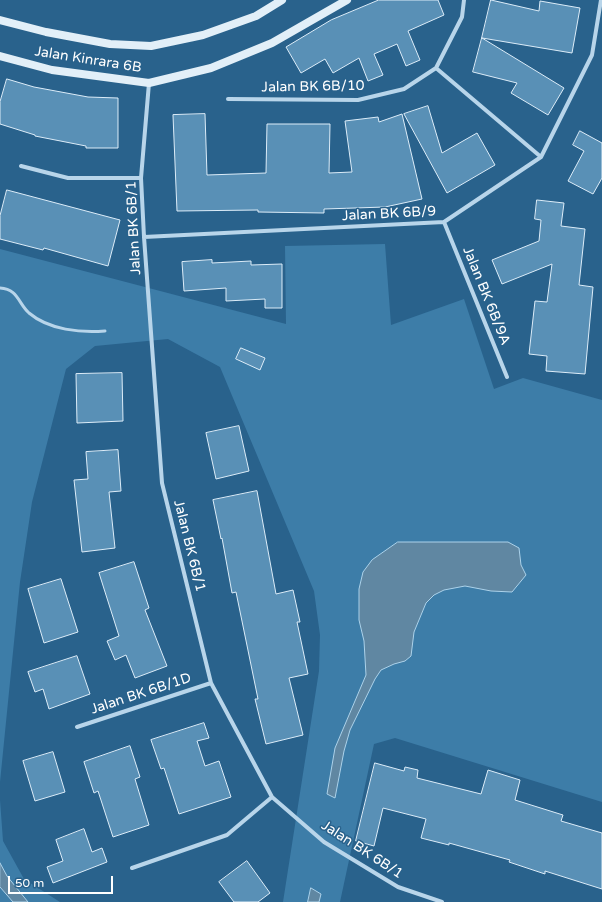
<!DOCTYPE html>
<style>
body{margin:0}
#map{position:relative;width:602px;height:902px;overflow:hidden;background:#29628c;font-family:"Varela Round",sans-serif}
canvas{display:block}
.scale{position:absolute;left:8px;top:876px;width:105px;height:18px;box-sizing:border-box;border:2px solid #fff;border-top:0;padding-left:5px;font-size:12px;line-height:14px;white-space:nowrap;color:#fff;-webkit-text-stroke:3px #29628c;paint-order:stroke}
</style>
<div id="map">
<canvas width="602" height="902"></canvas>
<div class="scale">50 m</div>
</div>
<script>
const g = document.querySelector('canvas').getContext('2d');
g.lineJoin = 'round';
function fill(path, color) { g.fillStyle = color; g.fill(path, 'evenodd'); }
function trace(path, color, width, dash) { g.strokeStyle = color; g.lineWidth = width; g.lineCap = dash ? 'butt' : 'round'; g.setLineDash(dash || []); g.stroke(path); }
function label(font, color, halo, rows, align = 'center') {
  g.font = font + ' "Varela Round",sans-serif'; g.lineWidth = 3; g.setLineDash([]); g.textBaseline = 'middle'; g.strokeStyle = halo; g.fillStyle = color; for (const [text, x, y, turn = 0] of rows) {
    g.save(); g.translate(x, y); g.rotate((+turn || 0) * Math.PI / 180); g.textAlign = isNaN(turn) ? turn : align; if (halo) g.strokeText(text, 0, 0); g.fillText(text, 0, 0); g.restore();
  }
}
fill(new Path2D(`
 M385,244L391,325L464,299L494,389L523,378L602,400V802L395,738L374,744L340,902H283L319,671L320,635L314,591L220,367L168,339L95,346L66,369L32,502L20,582L0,782V249L286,324L285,246Z
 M0,800L3,841L24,879L60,902H0Z`), '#3d7da8');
const water = new Path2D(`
 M398,542H508L519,548L521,565L526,575L512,592L491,591L465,586L444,590L434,595L426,603L414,632L411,656L405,661L394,664L381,670L375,679L350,730L344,751L335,798L327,794L335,748L366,675L364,641L359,620V589L363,572L372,560Z
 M0,863L7,876L28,902H13L0,887Z
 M311,888L321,894L319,902H308Z`);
fill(water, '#6087a2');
trace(water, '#acd2ea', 1);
const building = new Path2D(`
 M379,0H438L444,15L408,31L420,60L406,66L397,44L374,54L383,75L368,81L359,58L333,73L325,59L301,73L286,47L331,20Z
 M491,0L539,11L540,1L580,8L572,53L482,38Z
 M482,38L564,88L548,115L511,93L517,83L473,72Z
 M7,79L34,87L88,97L118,98V148H86V146L35,136V135L0,124V102Z
 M428,106L442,153L477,133L495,165L447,193L404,114Z
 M205,114L207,175L266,173L267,124H330L329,173L352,172L345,121L378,117L379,122L402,114L422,199L385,207L324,209V213L258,212V210L177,211L173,115Z
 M580,131L602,143V178L593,194L568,181L584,151L573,145Z
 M7,190L120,220L108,266L44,248L43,250L0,239V216Z
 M537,200L564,203L561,226L585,229L579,285L593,287L585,374L546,371L547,356L529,354L535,301L547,302L552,264L502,284L492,260L539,241L541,220L535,219Z
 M212,260V263L251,261V265L282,264V308H265V299L226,301V288L184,291L182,262Z
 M241,348L265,358L260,370L236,359Z
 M122,373L123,421L77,423L76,374Z
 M239,426L249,471L216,479L206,433Z
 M118,450L121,491L109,492L115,548L82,552L74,480L88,479L86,452Z
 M257,491L276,594L293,590L300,622H297L308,674L289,678L303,735L266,744L255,699H258L236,592L232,593L222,538L221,539L213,500Z
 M134,562L149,608L145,610L167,666L135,678L126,655L115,660L107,641L119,636L99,573Z
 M61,579L78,632L44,643L28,589Z
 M77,656L90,694L49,709L43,689L35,692L28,672Z
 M204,723L209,738L197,741L205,766L219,761L231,797L179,814L164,768L161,769L151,740Z
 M130,746L140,777L135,779L149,825L113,837L98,791L94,793L84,762Z
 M53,752L65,792L35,801L23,761Z
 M375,763L404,771L405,767L418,770L417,778L481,794L488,770L520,780L515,800L563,815L561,821L602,833V889L545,871V874L509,862L510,860L449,843V845L421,838L426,819L383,808L374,846L356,841Z
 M84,829L92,852L102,848L107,862L53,883L47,867L63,861L56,840Z
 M247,861L270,893L258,902H234L219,882Z`);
fill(building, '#5990b6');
trace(building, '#dcecf8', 1);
trace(new Path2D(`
 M0,288C18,289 18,303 29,313C49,330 81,333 105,331`), '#b8d5ea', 3);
trace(new Path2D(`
 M436,68L541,157
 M149,83L141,178L144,237L162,483L211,683L272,797L324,842L398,887L442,902
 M228,99L358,100L404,89L436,68L462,17L464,0
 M21,166L68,178H141
 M444,222L507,377
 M144,237L444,222L541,157L592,55L601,0
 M77,727L211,683
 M132,868L227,835L272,797`), '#b8d5ea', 4);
trace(new Path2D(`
 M0,20L46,32L110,44L151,46L203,35L256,16L282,0
 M0,56L52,70L149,83L211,68L272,43L347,0`), '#e2eff8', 8);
label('14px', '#fff', '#29628c', [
 ["Jalan Kinrara 6B",88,60,9],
 ["Jalan BK 6B/10",313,87,-1],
 ["Jalan BK 6B/9",389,214,-3],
 ["Jalan BK 6B/1",134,228,-93],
 ["Jalan BK 6B/9A",486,296,68],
 ["Jalan BK 6B/1",189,546,76],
 ["Jalan BK 6B/1D",141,694,-18],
 ["Jalan BK 6B/1",362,850,33]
]);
</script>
